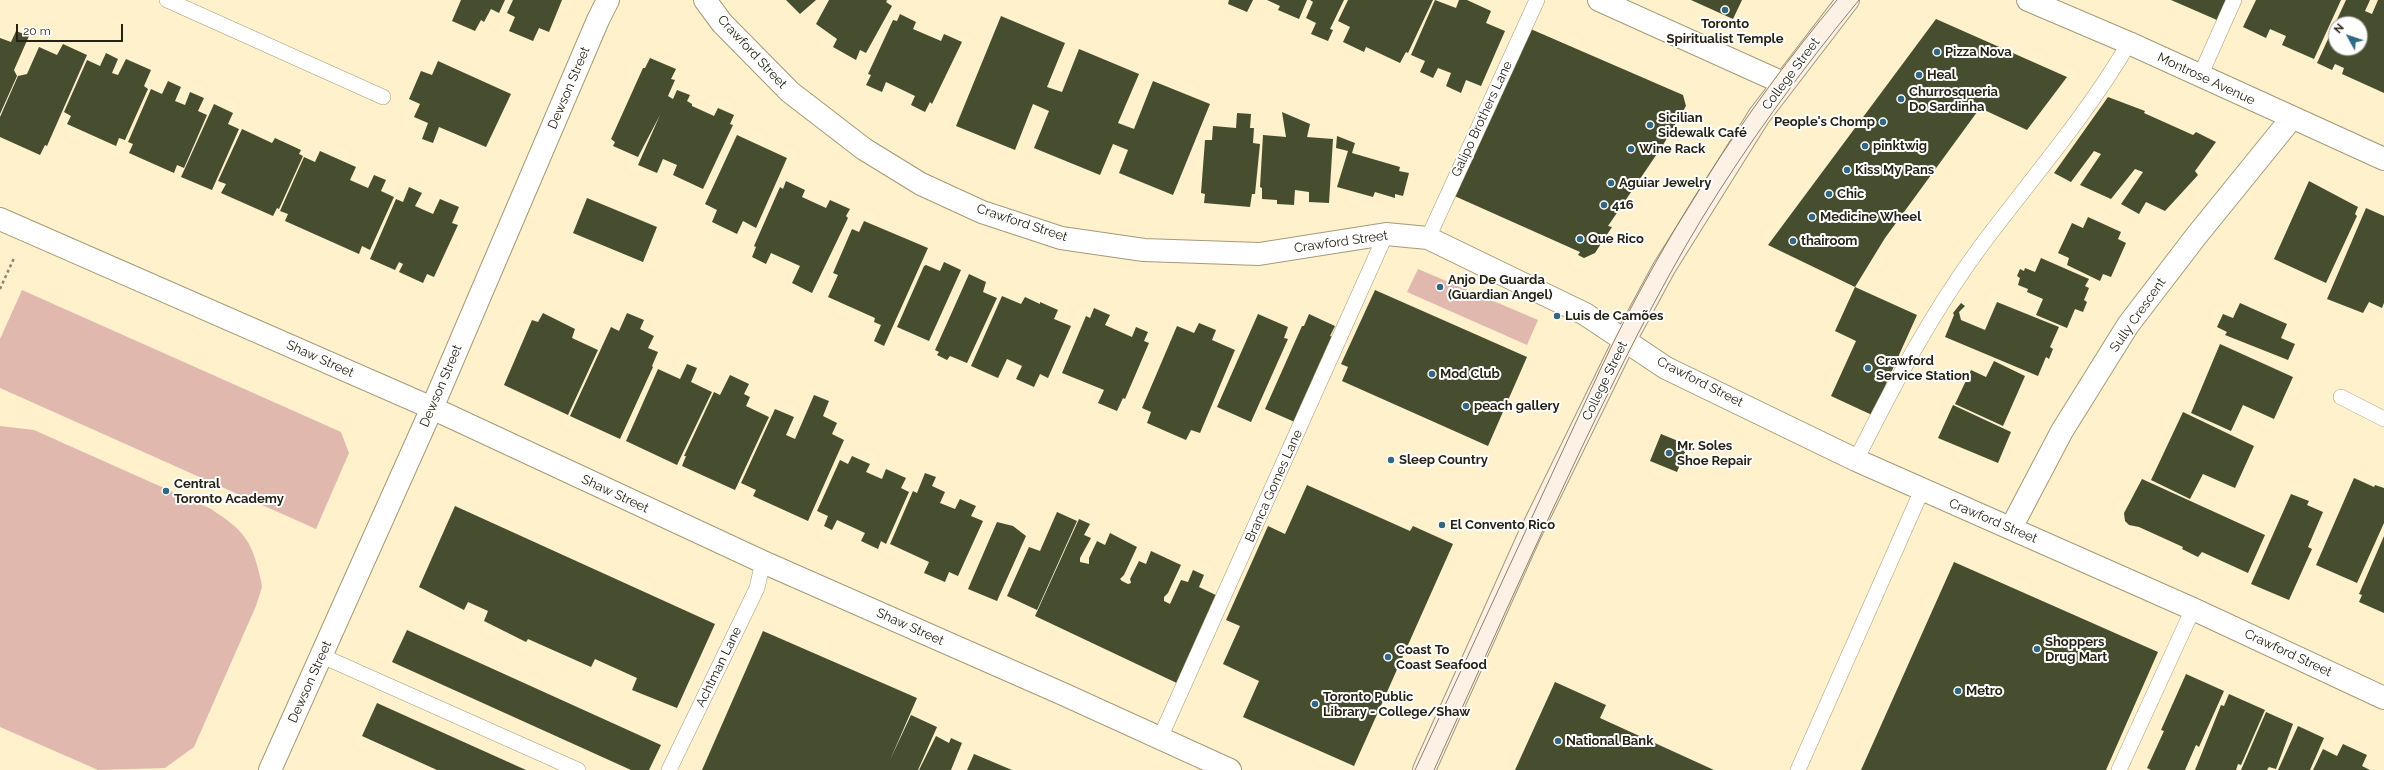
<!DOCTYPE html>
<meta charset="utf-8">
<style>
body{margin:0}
#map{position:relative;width:2384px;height:770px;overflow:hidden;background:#fef1cc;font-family:Raleway,sans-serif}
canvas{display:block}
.north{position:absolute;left:2328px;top:16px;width:40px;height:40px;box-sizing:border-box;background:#fff;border:1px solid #a8a7a1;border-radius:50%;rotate:310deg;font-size:11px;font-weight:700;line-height:16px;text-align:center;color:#262214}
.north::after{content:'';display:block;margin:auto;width:14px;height:18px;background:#326783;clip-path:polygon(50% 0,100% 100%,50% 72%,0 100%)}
.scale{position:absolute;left:16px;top:24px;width:107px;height:18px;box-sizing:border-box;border:2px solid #262214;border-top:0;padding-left:5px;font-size:12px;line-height:14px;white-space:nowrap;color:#262214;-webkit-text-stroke:3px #fff;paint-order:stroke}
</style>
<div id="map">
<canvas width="2384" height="770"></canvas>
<div class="north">N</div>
<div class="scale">20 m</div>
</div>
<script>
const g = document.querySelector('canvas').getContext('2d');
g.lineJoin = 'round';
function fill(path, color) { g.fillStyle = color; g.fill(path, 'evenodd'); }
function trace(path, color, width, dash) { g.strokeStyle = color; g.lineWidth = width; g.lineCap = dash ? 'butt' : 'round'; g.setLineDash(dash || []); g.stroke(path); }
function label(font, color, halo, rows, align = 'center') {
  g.font = font + ' Raleway,sans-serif'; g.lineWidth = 4; g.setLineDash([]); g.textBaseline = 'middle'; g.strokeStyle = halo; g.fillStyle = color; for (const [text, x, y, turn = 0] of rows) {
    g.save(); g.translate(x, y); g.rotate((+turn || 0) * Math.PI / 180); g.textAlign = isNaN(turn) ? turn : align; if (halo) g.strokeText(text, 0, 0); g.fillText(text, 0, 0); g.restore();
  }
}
fill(new Path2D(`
 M1418,269L1538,320L1527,345L1407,292Z
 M22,290L341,432L349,453L316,529L0,388V339Z
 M0,426L34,430L211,509C246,532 252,541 261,581L262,587L256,606L194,747L165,768L98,770L0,727Z`), '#e1b8ae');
fill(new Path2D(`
 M461,0H505L499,13L491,9L484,22L481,20L475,31L452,21Z
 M513,0H562L549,32L539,28L533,41L509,31L515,17L507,13Z
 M786,0H816L800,14Z
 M829,0H887L886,2L892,6L866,53L860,50L856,60L833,47L837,39L816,24Z
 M1229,0H1253L1247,12L1228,4Z
 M1267,0H1307L1299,19L1278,10L1280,6Z
 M1310,0H1344L1330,29L1333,30L1328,41L1311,34L1316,23L1306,18L1313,2Z
 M1348,0H1433L1408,53L1406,52L1400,63L1366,47L1364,52L1343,42L1350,27L1338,21Z
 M1435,0L1456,8L1459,0H1467L1491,11L1486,23L1505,31L1481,86L1466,80L1461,93L1446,86L1451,73L1438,68L1433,78L1420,72L1425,61L1411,55Z
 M1691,0H1742L1733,19Z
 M2171,0H2226L2217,20Z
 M2256,0H2341L2314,59L2282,45L2286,36L2270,29L2266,38L2243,27Z
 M2346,0H2370L2365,11L2372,14L2378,0H2384V93L2342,74L2344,68L2335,64L2332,70L2317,63ZM2336,24H2360V48H2336Z
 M900,14L916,22L913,29L941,41L944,34L962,42L932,104L930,102L925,112L911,105L915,96L886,82L882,92L866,85L871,75L868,74L893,20L897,21Z
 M1001,16L1065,43L1047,87L1062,92L1079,49L1139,74L1118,123L1134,129L1153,81L1210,104L1173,195L1119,173L1128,150L1113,144L1100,175L1034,148L1049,111L1033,104L1015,150L956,126Z
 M1936,19L2067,77L2027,130L1980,108L1885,238L1855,287L1768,245Z
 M1526,27L1683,95L1686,106L1663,145L1608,226L1612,227L1595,253L1584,258L1578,255L1580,252L1450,194L1470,163L1497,106H1489Z
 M16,31L29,36L14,70L17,76L0,114V38L11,42Z
 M63,44L87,55L47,146L45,145L40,155L0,137V117L18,76L27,74L39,47L57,55Z
 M106,53L118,59L112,73L118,75L126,59L151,70L144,86L148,89L125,140L119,138L116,146L67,124L71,116L64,112L87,60L100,66Z
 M650,58L676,69L671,79L675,80L668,96L673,99L677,90L690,95L687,101L692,104V106L714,116L718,108L734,115L730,124L733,125L703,189L673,175L677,165L663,159L657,173L638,165L660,115L638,157L613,146L615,142L611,139L643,68H645Z
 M438,61L511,94L486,147L439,127L433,143L422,139L428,123L414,117L420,104L409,99L421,71L432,75Z
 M168,81L181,87L175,101L185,105L190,92L204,98L198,111L207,115L184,168L177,165L174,173L129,153L133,144L128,142L151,89L162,94Z
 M2108,97L2145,111L2144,113L2193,135L2196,132L2216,142L2195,171L2198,175L2165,211L2146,202L2139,214L2121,204L2143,172L2135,169L2111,199L2080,185L2101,154L2094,151L2071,182L2054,173Z
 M214,104L233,113L228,124L239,129L212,190L181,177Z
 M1282,112L1310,124L1307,137L1333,139L1329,203L1309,202V192L1295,190L1294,205L1277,204V200L1262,199V188L1260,187L1263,135L1286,137Z
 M1237,113L1251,114L1250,128H1254L1253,143L1260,144L1255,194H1252L1250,207L1204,203L1205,194L1201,193L1205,140H1212L1213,126L1236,128Z
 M242,129L272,143L275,138L301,150L299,154L303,156L279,209L277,208L273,216L221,193L226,184L218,181Z
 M737,135L787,158L756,228L743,221L737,234L712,222L717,210L705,204Z
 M1337,136L1355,143L1352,153L1400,167L1399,171L1409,173L1403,196L1395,194V198L1375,192L1373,197L1337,187L1348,151L1336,148Z
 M320,151L356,167L350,180L368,188L374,175L386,180L381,191L394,197L370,250L362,246L359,254L285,221L288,214L280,211L304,157L315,162Z
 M786,181L805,190L802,197L826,208L830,200L850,209L846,216L848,218L812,293L792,283L800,266L771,253L766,264L752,257L756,247L754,246L780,187L783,189Z
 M2309,181L2358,207L2355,214L2357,216L2326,283L2274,259Z
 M409,187L422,193L415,206L433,214L440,199L459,207L452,223L458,225L434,277L427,274L423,283L399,272L403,264L399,262L395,270L370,259L396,199L403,202Z
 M587,198L657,227L643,262L573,233Z
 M2366,208L2384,216V303L2382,308L2369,302L2363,313L2327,299Z
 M2088,217L2121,232L2118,239L2126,243L2111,277L2103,274L2100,281L2067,265L2069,258L2058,253L2072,223L2083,228Z
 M864,221L928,248L884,346L874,341L881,325L874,322L875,318L828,297L838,275L833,273L852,229L859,232Z
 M2041,258L2089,279L2085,286L2089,288L2084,300L2087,302L2083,312L2075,309L2067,328L2036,315L2043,299L2027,292L2028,289L2018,285L2020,278L2017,276L2020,269L2024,271L2025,268L2035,272Z
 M944,262L961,270L929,341L897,327L924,266L926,265L940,271Z
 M969,274L986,282L983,292L997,298L967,363L950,356L947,360L937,355L939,352L935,350Z
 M1855,287L1917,315L1872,415L1831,396L1856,341L1835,331Z
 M1375,290L1527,357L1488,446L1342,381L1348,367L1341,364Z
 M1002,296L1021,304L1025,297L1040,304V302L1058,310L1054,319L1071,326L1048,378L1040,374L1034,387L1016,379L1022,366L1007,359L998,378L971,366Z
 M1997,302L2059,327L2050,347L2053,349L2049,359L2046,357L2038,376L1945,337L1954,315L1953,313L1961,303L1965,306L1959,312L1961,320L1985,330Z
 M2240,303L2287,324L2281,338L2295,344L2288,360L2225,335L2227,332L2217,327L2223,314L2233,318Z
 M1094,308L1110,315L1105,325L1132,337L1136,327L1148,332L1144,341L1149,343L1125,399L1123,398L1117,411L1098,403L1104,390L1062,373L1086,316L1090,318Z
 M543,313L575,329L572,338L598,350L568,415L504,385L532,320L538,322Z
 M627,313L644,320L640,329L654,336L648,348L658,352L652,366L653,367L620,439L570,416L611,327L619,331Z
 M1258,314L1288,327L1284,338L1288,339L1251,422L1217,407Z
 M1309,314L1335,326L1330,336L1336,338L1297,423L1265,409L1302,326H1304Z
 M1199,323L1216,330L1212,340L1235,350L1200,433L1191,430L1186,440L1147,423L1151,412L1142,408L1177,326L1194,333Z
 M2220,344L2293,377L2274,419L2243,405L2231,431L2191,413Z
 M1994,361L2025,376L2003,426L1955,404L1971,370L1986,377Z
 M687,364L697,368L691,382L712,392L677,465L626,441L658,369L680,379Z
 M730,375L749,384L744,394L750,397L746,406L769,417L735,490L682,466L686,456H684L714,392L720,395Z
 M814,395L829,401L823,416L837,423L832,434L844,440L808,521L753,496L756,490L741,483L775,409L794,417L786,435L795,439Z
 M1953,405L2011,432L1998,463L1938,438Z
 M2183,412L2254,446L2235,488L2203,474L2190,499L2151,480Z
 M1661,434L1688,445L1677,472L1650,461Z
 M852,456L870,464L866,472L882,479L886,469L906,478L901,488L909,492L886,544L881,541L878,549L861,541L865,533L837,520L832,530L824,526L828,516L817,511L840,460L848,464Z
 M925,473L936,477L932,486L945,492L940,503L955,509L960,499L976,506L971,516L983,521L958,576L949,572L945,582L924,573L929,562L890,544L913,491L917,493Z
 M2354,478L2374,487L2375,485L2384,488V523L2357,583L2316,565Z
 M2142,479L2265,535L2248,573L2202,552L2198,557L2182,549L2183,547L2139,527L2129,525L2125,521L2124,513Z
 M1307,485L1410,531L1413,526L1453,544L1354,766L1243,717L1259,681L1223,664L1240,626L1226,620L1268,526L1285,534Z
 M2291,494L2309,501L2307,505L2323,512L2308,547L2312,549L2289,600L2251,584Z
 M455,506L715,624L677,708L632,690L637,678L595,659L591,667L528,639L526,642L484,621L488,611L468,602L464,610L419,587Z
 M1057,512L1077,521L1037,610L1007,596L1029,547L1040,551Z
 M1079,519L1090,524L1084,535L1091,538L1080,558V562L1089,564V558L1097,541L1105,545L1110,533L1137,547L1124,575L1120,579L1122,581L1128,584L1131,583L1130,579L1139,561L1146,564L1151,551L1181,565L1168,593L1164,597V601L1170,604L1181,580L1188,582L1193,570L1204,575L1199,587L1220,597L1181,685L1035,616Z
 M997,522L1013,526L1026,536L997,601L968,589Z
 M2384,536V613L2359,602L2362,595L2359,594Z
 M1954,562L2158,652L2106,770H1861Z
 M407,630L661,745L649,770H631L392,662Z
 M763,631L917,698L890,760L911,715L937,727L918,770H702Z
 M2186,674L2224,691L2199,747L2196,745L2185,770H2151L2147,768L2164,731L2161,730Z
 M1555,682L1606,705L1600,718L1714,770H1515Z
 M2229,694L2265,710L2241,765L2238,764L2236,770H2195L2221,705L2224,706Z
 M377,703L526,770H437L362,736Z
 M2266,712L2293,724L2276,769L2269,767L2267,770H2241Z
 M2298,726L2324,738L2310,770H2278Z
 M936,736L949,743L951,738L962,743L951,770H919Z
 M2343,744L2367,755L2362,766L2370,770H2313L2323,749L2337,756Z
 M974,754L1012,770H967Z`), '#464e2f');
const lane = new Path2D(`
 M167,0L383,97
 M2200,76L2234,0
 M1428,238L1537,0
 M2341,397L2384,419
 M1856,460C1893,386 1932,312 1981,246C2031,179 2087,115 2129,43
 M322,656L578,770
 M1160,738L1386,234
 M669,770L757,588L763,562
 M1798,770L1922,490
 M2119,770L2193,609`);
const street = new Path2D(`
 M705,0L722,23L790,92L864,149L921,184L982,212L1061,238L1144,250L1259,254L1386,234L1428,238L1585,314L1666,368L1856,460L2193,609L2384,698
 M1599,0L1783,83
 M2028,0L2129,43L2384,159
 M0,219L432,408L763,562L1063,694L1230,770
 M2011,528L2062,431L2128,325L2197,235L2291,119
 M270,770L432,408L598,20L608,0`);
const secondary = new Path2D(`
 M1424,770L1529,536L1625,340L1664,268L1759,116L1848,0`);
trace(lane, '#a59977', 16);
trace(street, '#a59977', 24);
trace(secondary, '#a59977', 24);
trace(new Path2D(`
 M0,289L14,258`), '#8f866d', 2.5, [3, 3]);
trace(lane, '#fff', 15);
trace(street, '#fff', 22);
trace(secondary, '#fdf1e6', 22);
trace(new Path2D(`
 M1415,770L1601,368C1663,237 1744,111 1837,0
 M1434,770C1483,662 1531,554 1582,447C1619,370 1657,293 1701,220C1748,143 1802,69 1859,0`), '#8a8269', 1);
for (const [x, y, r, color] of [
 [1725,10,4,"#326783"],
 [1937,52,4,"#326783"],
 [1919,75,4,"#326783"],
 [1901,99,4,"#326783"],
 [1883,122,4,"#326783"],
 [1650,125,4,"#326783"],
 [1865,146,4,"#326783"],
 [1631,149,4,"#326783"],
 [1847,170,4,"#326783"],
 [1611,183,4,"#326783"],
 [1829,194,4,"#326783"],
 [1604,205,4,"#326783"],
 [1812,217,4,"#326783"],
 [1580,239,4,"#326783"],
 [1793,241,4,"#326783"],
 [1440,287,4,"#326783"],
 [1557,316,4,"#326783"],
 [1868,368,4,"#326783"],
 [1432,374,4,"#326783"],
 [1466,406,4,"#326783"],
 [1669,453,4,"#326783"],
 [1391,460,4,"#326783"],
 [166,491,4,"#326783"],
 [1442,525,4,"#326783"],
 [2037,649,4,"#326783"],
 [1388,657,4,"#326783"],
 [1958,691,4,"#326783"],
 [1315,704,4,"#326783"],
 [1558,741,4,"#326783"]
]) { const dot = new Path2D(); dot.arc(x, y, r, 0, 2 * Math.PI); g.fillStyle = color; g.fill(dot); trace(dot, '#fff', 1.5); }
label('bold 13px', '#262214', '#fff', [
 ["Toronto",1725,24,"center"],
 ["Spiritualist Temple",1725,39,"center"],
 ["Pizza Nova",1945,52],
 ["Heal",1927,75],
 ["Churrosqueria",1909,92],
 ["Do Sardinha",1909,107],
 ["Sicilian",1658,118],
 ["Sidewalk Café",1658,133],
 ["People's Chomp",1875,122,"right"],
 ["pinktwig",1873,146],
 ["Wine Rack",1639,149],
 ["Kiss My Pans",1855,170],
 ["Aguiar Jewelry",1619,183],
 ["Chic",1837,194],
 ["416",1612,205],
 ["Medicine Wheel",1820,217],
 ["Que Rico",1588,239],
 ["thairoom",1801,241],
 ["Anjo De Guarda",1448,280],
 ["(Guardian Angel)",1448,295],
 ["Luis de Camões",1565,316],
 ["Crawford",1876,361],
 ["Service Station",1876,376],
 ["Mod Club",1440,374],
 ["peach gallery",1474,406],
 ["Mr. Soles",1677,446],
 ["Shoe Repair",1677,461],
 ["Sleep Country",1399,460],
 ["Central",174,484],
 ["Toronto Academy",174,499],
 ["El Convento Rico",1450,525],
 ["Shoppers",2045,642],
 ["Drug Mart",2045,657],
 ["Coast To",1396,650],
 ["Coast Seafood",1396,665],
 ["Metro",1966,691],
 ["Toronto Public",1323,697],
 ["Library - College/Shaw",1323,712],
 ["National Bank",1566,741]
], 'left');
label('13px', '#262214', '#fff', [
 ["Crawford Street",752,52,47],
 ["College Street",1791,74,-53],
 ["Montrose Avenue",2206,79,25],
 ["Dewson Street",569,88,-67],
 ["Galipo Brothers Lane",1482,119,-65],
 ["Crawford Street",1022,223,18],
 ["Crawford Street",1341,242,-8],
 ["Sully Crescent",2138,315,-55],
 ["Shaw Street",320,359,24],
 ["College Street",1605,381,-64],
 ["Crawford Street",1700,382,27],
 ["Dewson Street",441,386,-67],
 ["Branca Gomes Lane",1274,486,-66],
 ["Shaw Street",615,494,25],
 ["Crawford Street",1993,521,23],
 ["Shaw Street",910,627,24],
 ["Crawford Street",2288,653,25],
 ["Achtman Lane",719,667,-64],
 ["Dewson Street",310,682,-66]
]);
</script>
